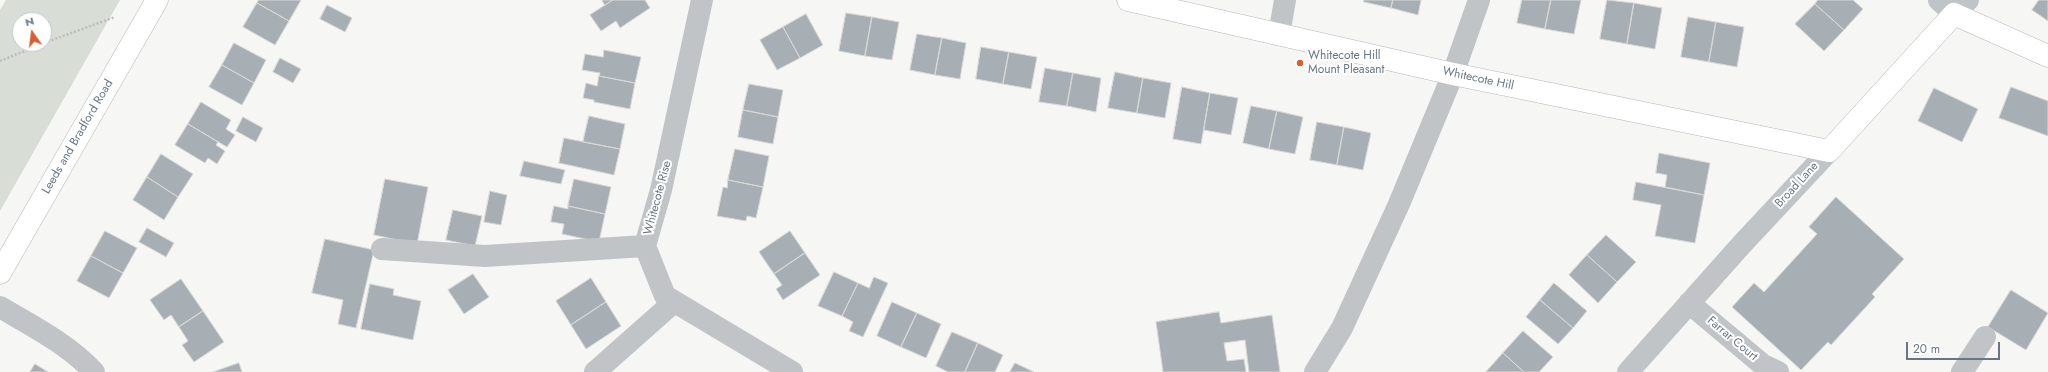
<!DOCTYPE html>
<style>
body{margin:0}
#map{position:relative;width:2048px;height:372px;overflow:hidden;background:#f6f7f4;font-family:Jost,sans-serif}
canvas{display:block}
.north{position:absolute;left:12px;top:12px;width:40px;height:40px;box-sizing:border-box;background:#fff;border:1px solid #c3c8cd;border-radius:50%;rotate:346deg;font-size:11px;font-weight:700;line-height:16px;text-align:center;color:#687682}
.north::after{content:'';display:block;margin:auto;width:14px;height:18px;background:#d55f35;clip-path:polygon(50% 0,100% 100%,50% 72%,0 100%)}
.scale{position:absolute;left:1906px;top:342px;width:94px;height:18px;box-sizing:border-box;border:2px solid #687682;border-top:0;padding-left:5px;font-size:12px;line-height:14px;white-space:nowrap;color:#687682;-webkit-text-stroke:3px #fff;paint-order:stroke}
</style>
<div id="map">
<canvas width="2048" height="372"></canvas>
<div class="north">N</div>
<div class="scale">20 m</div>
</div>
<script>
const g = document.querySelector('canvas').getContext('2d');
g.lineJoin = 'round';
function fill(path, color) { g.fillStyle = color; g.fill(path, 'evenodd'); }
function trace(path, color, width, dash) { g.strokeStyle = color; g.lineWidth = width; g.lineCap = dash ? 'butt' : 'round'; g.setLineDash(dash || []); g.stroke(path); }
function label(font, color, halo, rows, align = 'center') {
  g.font = font + ' Jost,sans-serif'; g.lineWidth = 4; g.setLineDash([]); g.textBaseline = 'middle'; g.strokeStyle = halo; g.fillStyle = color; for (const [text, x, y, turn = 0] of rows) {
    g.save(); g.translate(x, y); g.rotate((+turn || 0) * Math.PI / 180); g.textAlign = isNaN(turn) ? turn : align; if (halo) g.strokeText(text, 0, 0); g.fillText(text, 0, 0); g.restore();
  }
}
fill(new Path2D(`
 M6,0H120L0,211V10ZM20,20H44V44H20Z`), '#d8ddd5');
const building = new Path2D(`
 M259,0H301L289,21L257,3Z
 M602,0H613L605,5Z
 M613,0H645L650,8L620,28L616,21L601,31L590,15Z
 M1364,0H1393L1391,8L1364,2Z
 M1393,0H1421L1418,15L1391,8Z
 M1522,0H1551L1545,29L1517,23Z
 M1551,0H1581L1574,34L1545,29Z
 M1607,0L1634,3L1627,44L1600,39Z
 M1818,0H1853L1863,9L1844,30L1815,4Z
 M2039,0H2048V21L2032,10Z
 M257,3L289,21L275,45L243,27Z
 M1634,3L1662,8L1655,49L1627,44Z
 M1815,4L1844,30L1824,51L1795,24Z
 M327,5L352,18L345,32L320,19Z
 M846,13L872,17L865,56L839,51Z
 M806,14L823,45L800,58L783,27Z
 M872,17L899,22L892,60L865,56Z
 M1688,17L1716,22L1709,62L1681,57Z
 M1716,22L1744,27L1737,67L1709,62Z
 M783,27L800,58L777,70L760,40Z
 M917,34L942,38L935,75L910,70Z
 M942,38L966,43L960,79L935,75Z
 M234,43L266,60L254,83L222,65Z
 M981,47L1009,52L1003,84L976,79Z
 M604,50L641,57L635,83L599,76L600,73L582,70L585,54L603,57Z
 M1009,52L1037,57L1031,89L1003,84Z
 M280,58L301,69L293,83L273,72Z
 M222,65L254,83L242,105L209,87Z
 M1045,68L1073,73L1067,106L1039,102Z
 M1115,72L1143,78L1137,113L1108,108Z
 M1073,73L1101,78L1096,112L1067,106Z
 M599,76L635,83L630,109L594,102V100L583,98L586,83L597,86Z
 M1143,78L1171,83L1165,118L1137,113Z
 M749,84L783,90L778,117L743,110Z
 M1182,87L1210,93L1201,144L1173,139Z
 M2011,87L2048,101V136L1999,118Z
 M1934,88L1978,109L1962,142L1918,121Z
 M1210,93L1238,98L1231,135L1204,130Z
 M201,102L231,120L226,129L235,135L227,147L188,124Z
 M1251,106L1277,111L1269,149L1243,143Z
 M743,110L778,117L773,144L738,137Z
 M1277,111L1303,117L1295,154L1269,149Z
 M589,116L625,124L620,149L583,142Z
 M243,117L263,128L256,142L236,131Z
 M1317,122L1344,127L1337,165L1310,160Z
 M188,124L218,142L216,145L225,151L217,164L208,158L205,163L175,145Z
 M1344,127L1371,133L1363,170L1337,165Z
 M564,138L620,149L614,175L559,163Z
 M735,149L769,156L763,187L728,180Z
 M1659,153L1710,163L1704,195L1665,187L1667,175L1656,173Z
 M161,154L193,174L178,197L147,177Z
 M524,161L565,170L561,184L520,176Z
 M147,177L178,197L164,220L133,200Z
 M385,179L428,187L417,244L374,235Z
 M574,179L611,187L605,214L568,206Z
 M728,180L763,187L756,218L747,216L746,221L717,216L723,187L727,188Z
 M1636,182L1704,195L1695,243L1655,236L1661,205L1633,200Z
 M490,191L507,195L501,225L484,222Z
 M1836,197L1904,259L1872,294L1875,297L1831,345L1828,342L1801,370L1732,307L1754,283L1764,292L1817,234L1809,227Z
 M554,206L568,209V206L605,214L599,242L562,234L564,224L551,222Z
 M453,210L482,216L475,246L446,240Z
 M147,228L174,243L166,257L139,242Z
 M105,231L137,248L123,273L91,256Z
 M790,231L805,253L774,274L759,252Z
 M1606,235L1636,262L1617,282L1587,255Z
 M325,239L374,250L356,328L338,324L343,300L312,293Z
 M805,253L820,275L783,300L776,289L782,285L774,274Z
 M1587,255L1617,282L1598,303L1569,275Z
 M91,256L123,273L109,298L77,281Z
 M834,272L858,283L842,316L818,306Z
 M473,274L489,297L464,314L448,290Z
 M874,277L888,283L863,337L849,331L853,322L842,316L858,283L869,288Z
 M591,278L606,302L571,325L556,301Z
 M181,279L203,311L179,327L171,315L164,320L150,300Z
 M1554,283L1587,311L1573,328L1540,300Z
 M370,284L394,289L393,295L421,301L413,340L361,329Z
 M2011,290L2048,313L2026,350L1988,327Z
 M1540,300L1573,328L1558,344L1526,317Z
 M606,302L621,326L586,349L571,325Z
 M892,302L917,313L901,347L877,336Z
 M203,311L224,342L194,362L182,345L188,341L179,327Z
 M1219,312L1221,323L1272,315L1280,372H1249L1245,340L1224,343L1227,361L1244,359L1246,372H1163L1156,322Z
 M917,313L941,324L926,358L901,347Z
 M1523,331L1553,357L1539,372H1524L1503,353Z
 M952,332L978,343L965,372H948L936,366Z
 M978,343L1003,355L995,372H965Z
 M1503,353L1524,372H1486Z
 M239,363L242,372H213Z
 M1015,363L1034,372H1010Z
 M35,364L48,372H30Z`);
fill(building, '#a8afb4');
trace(building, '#d8d8d6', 1);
const major = new Path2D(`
 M1128,0L1453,74L1829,151L1954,14L2048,56
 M0,273L157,0`);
trace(major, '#b4b8bb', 23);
trace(new Path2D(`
 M44,43L115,17
 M0,61L42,44`), '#babdbf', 2.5, [2, 2]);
trace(new Path2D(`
 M702,0L661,190L645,246L665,296L792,372
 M1939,0L1954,14L1968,0
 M1279,35L1285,0
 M382,249L485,256L645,246
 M1689,303L1763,365L1778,372
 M0,307C32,326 68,344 94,372
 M595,372L674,302
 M1315,372L1342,328L1399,204L1453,74L1479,0
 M1628,372L1743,243L1829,151
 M1962,372L1985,337`), '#c0c4c7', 22);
trace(major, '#fff', 22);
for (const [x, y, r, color] of [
 [1300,63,4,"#d55f35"]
]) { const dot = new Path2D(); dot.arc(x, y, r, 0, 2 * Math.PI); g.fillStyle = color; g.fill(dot); trace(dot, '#fff', 1.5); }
label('12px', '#687682', '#fff', [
 ["Whitecote Hill",1308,56],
 ["Mount Pleasant",1308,70]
], 'left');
label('12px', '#687682', '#fff', [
 ["Whitecote Hill",1478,79,12],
 ["Leeds and Bradford Road",78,137,-60],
 ["Broad Lane",1797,185,-47],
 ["Whitecote Rise",658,198,-75],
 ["Farrar Court",1732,339,40]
]);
</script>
